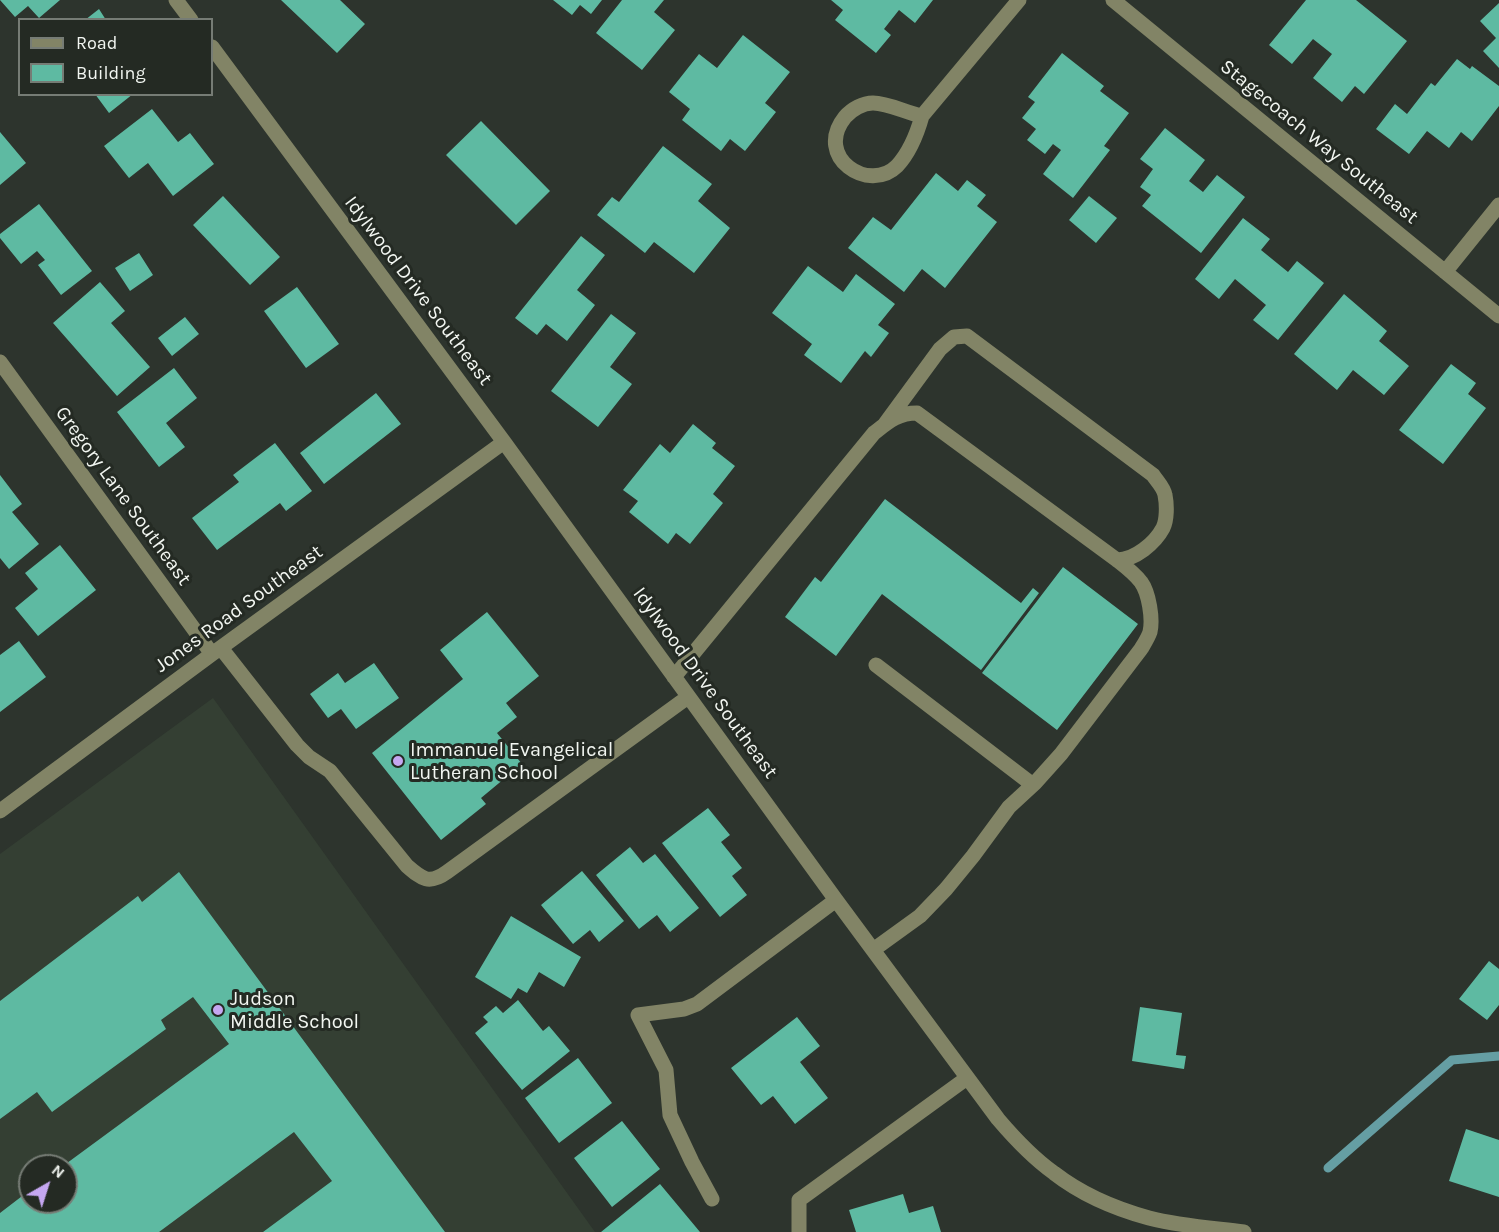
<!DOCTYPE html>
<style>
body{margin:0}
#map{position:relative;width:1499px;height:1232px;overflow:hidden;background:#2d342d;font-family:Karla,sans-serif}
canvas{display:block}
.legend{position:absolute;left:18px;top:18px;width:195px;height:78px;box-sizing:border-box;background:#242a23;border:2px solid #767c75;margin:0;padding:8px 10px;list-style:none;font-size:18px;color:#f2f6f1}
.legend li{display:flex;align-items:center;gap:12px;height:30px}
.legend b{width:30px;border:2px solid #767c75}
.north{position:absolute;left:18px;top:1154px;width:60px;height:60px;box-sizing:border-box;background:#242a23;border:2px solid #767c75;border-radius:50%;rotate:39deg;font-size:16px;font-weight:700;line-height:24px;text-align:center;color:#f2f6f1}
.north::after{content:'';display:block;margin:auto;width:21px;height:27px;background:#c5a7f1;clip-path:polygon(50% 0,100% 100%,50% 72%,0 100%)}
</style>
<div id="map">
<canvas width="1499" height="1232"></canvas>
<ul class="legend">
<li><b style="height:8px;background:#828466"></b>Road</li>
<li><b style="height:16px;background:#5ebaa2"></b>Building</li>
</ul>
<div class="north">N</div>
</div>
<script>
const g = document.querySelector('canvas').getContext('2d');
g.lineJoin = 'round';
function fill(path, color) { g.fillStyle = color; g.fill(path, 'evenodd'); }
function trace(path, color, width, dash) { g.strokeStyle = color; g.lineWidth = width; g.lineCap = dash ? 'butt' : 'round'; g.setLineDash(dash || []); g.stroke(path); }
function label(font, color, halo, rows, align = 'center') {
  g.font = font + ' Karla,sans-serif'; g.lineWidth = 6; g.setLineDash([]); g.textBaseline = 'middle'; g.strokeStyle = halo; g.fillStyle = color; for (const [text, x, y, turn = 0] of rows) {
    g.save(); g.translate(x, y); g.rotate((+turn || 0) * Math.PI / 180); g.textAlign = isNaN(turn) ? turn : align; if (halo) g.strokeText(text, 0, 0); g.fillText(text, 0, 0); g.restore();
  }
}
fill(new Path2D(`
 M213,698L595,1232H0V854ZM30,1166H66V1202H30Z`), '#343f33');
trace(new Path2D(`
 M1328,1168L1452,1060L1499,1056`), '#659ea3', 9);
fill(new Path2D(`
 M0,0H60L39,18L28,6L15,17Z
 M281,0H340L365,24L337,53Z
 M553,0H602L591,14L580,5L572,15Z
 M622,0H664L654,12L675,30L642,70L596,33Z
 M831,0H933L915,23L899,10L884,29L891,35L876,53L835,20L843,10Z
 M1306,0H1356L1407,41L1364,94L1355,86L1342,102L1313,78L1332,54L1313,39L1292,64L1269,45Z
 M1499,3V68L1483,51L1496,38L1480,21Z
 M99,9L106,20H85Z
 M743,35L790,72L765,103L776,112L745,151L730,139L721,151L682,120L690,109L669,92L699,54L717,68Z
 M1062,53L1104,86L1100,91L1129,113L1104,146L1110,150L1073,198L1043,174L1061,150L1053,144L1045,154L1027,140L1036,129L1022,118L1035,102L1028,97Z
 M1457,59L1470,69L1472,66L1499,86V106L1472,141L1461,132L1449,148L1427,131L1409,154L1376,129L1395,104L1407,114L1431,83L1435,86Z
 M95,94H133L109,113Z
 M152,109L178,142L190,133L214,164L173,196L148,163L129,178L104,146Z
 M481,121L550,191L516,225L446,155Z
 M1165,128L1205,160L1189,181L1203,192L1217,175L1245,197L1201,253L1142,206L1151,195L1140,187L1153,169L1140,159Z
 M0,132L26,163L0,185Z
 M663,146L712,184L698,201L730,228L694,273L654,242L645,253L597,215L612,197L619,202Z
 M936,173L958,191L967,180L986,195L977,206L997,222L945,288L922,269L904,292L848,248L873,217L891,230Z
 M223,196L280,257L250,285L193,225Z
 M1089,196L1117,218L1096,243L1069,220Z
 M39,204L92,271L61,295L38,265L45,260L37,251L21,264L0,238V234Z
 M1243,218L1270,239L1261,250L1288,272L1297,261L1324,283L1278,340L1253,320L1266,305L1235,279L1219,299L1195,279Z
 M581,236L605,255L577,290L595,305L567,341L546,324L537,335L515,318Z
 M139,253L153,275L130,291L115,268Z
 M808,266L843,292L856,274L895,304L878,325L889,333L871,357L865,351L841,383L804,355L812,344L772,313Z
 M100,282L125,311L111,323L150,367L117,396L53,323Z
 M297,287L339,344L306,368L264,311Z
 M1344,294L1387,331L1379,341L1409,366L1384,395L1353,370L1337,390L1294,354Z
 M611,314L636,333L610,367L632,384L598,427L551,391Z
 M185,317L199,334L172,356L158,338Z
 M1451,364L1476,383L1468,394L1486,408L1443,464L1399,430Z
 M174,368L197,398L166,423L185,447L159,467L117,412Z
 M376,393L401,424L324,484L300,453Z
 M693,424L716,443L712,448L735,466L713,494L723,503L690,544L676,533L668,544L629,512L638,501L623,490L660,444L670,453Z
 M275,443L312,491L286,511L280,503L217,550L192,518L239,482L233,475Z
 M0,475L22,504L12,512L39,544L9,569L0,558Z
 M885,499L1021,603L1033,588L1039,593L981,670L882,594L836,656L785,617L815,577L821,582Z
 M60,545L96,590L38,636L15,608L38,589L25,573Z
 M1063,567L1138,624L1057,730L982,673Z
 M487,612L539,676L506,703L517,717L497,733L522,764L481,798L486,804L441,840L372,753L463,679L440,650Z
 M19,641L46,677L0,712V655Z
 M374,663L399,698L356,729L341,709L328,718L310,694L338,673L345,683Z
 M708,808L730,835L721,842L742,868L732,876L747,895L720,917L662,843Z
 M630,847L643,863L655,854L699,908L670,932L657,915L639,929L596,875Z
 M582,871L624,921L599,942L590,930L573,944L541,905Z
 M179,872L445,1232H263L332,1181L294,1132L159,1232H0V1213L30,1190V1202H66V1166H63L229,1044L193,997L161,1020L166,1029L52,1112L37,1092L0,1119V1001L138,896L142,902Z
 M511,916L581,957L564,987L539,972L527,993L518,988L511,999L475,977Z
 M1489,961L1499,969V1005L1487,1020L1459,999Z
 M518,1000L543,1031L549,1026L570,1051L522,1090L475,1033L488,1022L483,1017L496,1006L503,1013Z
 M1140,1007L1182,1013L1176,1055L1186,1056L1184,1069L1132,1061Z
 M797,1017L820,1046L800,1062L828,1098L795,1124L773,1096L761,1105L731,1068Z
 M578,1058L612,1103L559,1143L525,1098Z
 M622,1121L660,1169L612,1207L574,1158Z
 M1466,1129L1499,1140V1197L1449,1181Z
 M660,1184L700,1232H601Z
 M903,1194L909,1213L933,1206L941,1232H856L849,1210Z`), '#5ebaa2');
trace(new Path2D(`
 M176,0L191,20
 M1113,0L1499,316
 M212,47L504,442L836,900L998,1119C1015,1139 1033,1158 1054,1173C1081,1194 1116,1209 1149,1218C1180,1226 1212,1228 1244,1232
 M922,116C907,113 888,103 873,103C863,103 852,109 845,117C813,157 869,194 897,166C910,152 917,134 922,116L1019,0
 M1445,272L1499,205
 M0,362L212,654
 M221,648L297,745L309,757L330,771L407,866C422,879 429,885 447,872L688,697
 M876,665L1033,785
 M674,677L874,433C888,422 898,413 917,413L1117,560C1135,560 1155,543 1163,528C1167,520 1167,505 1165,495C1164,488 1157,481 1153,475L967,336L954,337L940,349L885,424
 M0,811L212,654L504,442
 M873,950L920,916L946,889L973,856L1009,807L1035,783L1061,754L1141,649C1144,644 1148,638 1150,632C1153,619 1149,593 1141,582C1134,573 1126,567 1117,560
 M712,1199L692,1162L670,1115L666,1070L638,1015L684,1009L697,1004L836,900
 M799,1232V1200L967,1078`), '#828466', 15);
for (const [x, y, r, color] of [
 [398,761,6,"#c5a7f1"],
 [218,1010,6,"#c5a7f1"]
]) { const dot = new Path2D(); dot.arc(x, y, r, 0, 2 * Math.PI); g.fillStyle = color; g.fill(dot); trace(dot, '#242a23', 2); }
label('20px', '#f2f6f1', '#242a23', [
 ["Stagecoach Way Southeast",1319,142,39],
 ["Idylwood Drive Southeast",418,291,53],
 ["Gregory Lane Southeast",123,496,54],
 ["Jones Road Southeast",239,609,-36],
 ["Idylwood Drive Southeast",705,683,54]
]);
label('20px', '#f2f6f1', '#242a23', [
 ["Immanuel Evangelical",410,750],
 ["Lutheran School",410,773],
 ["Judson",230,999],
 ["Middle School",230,1022]
], 'left');
</script>
